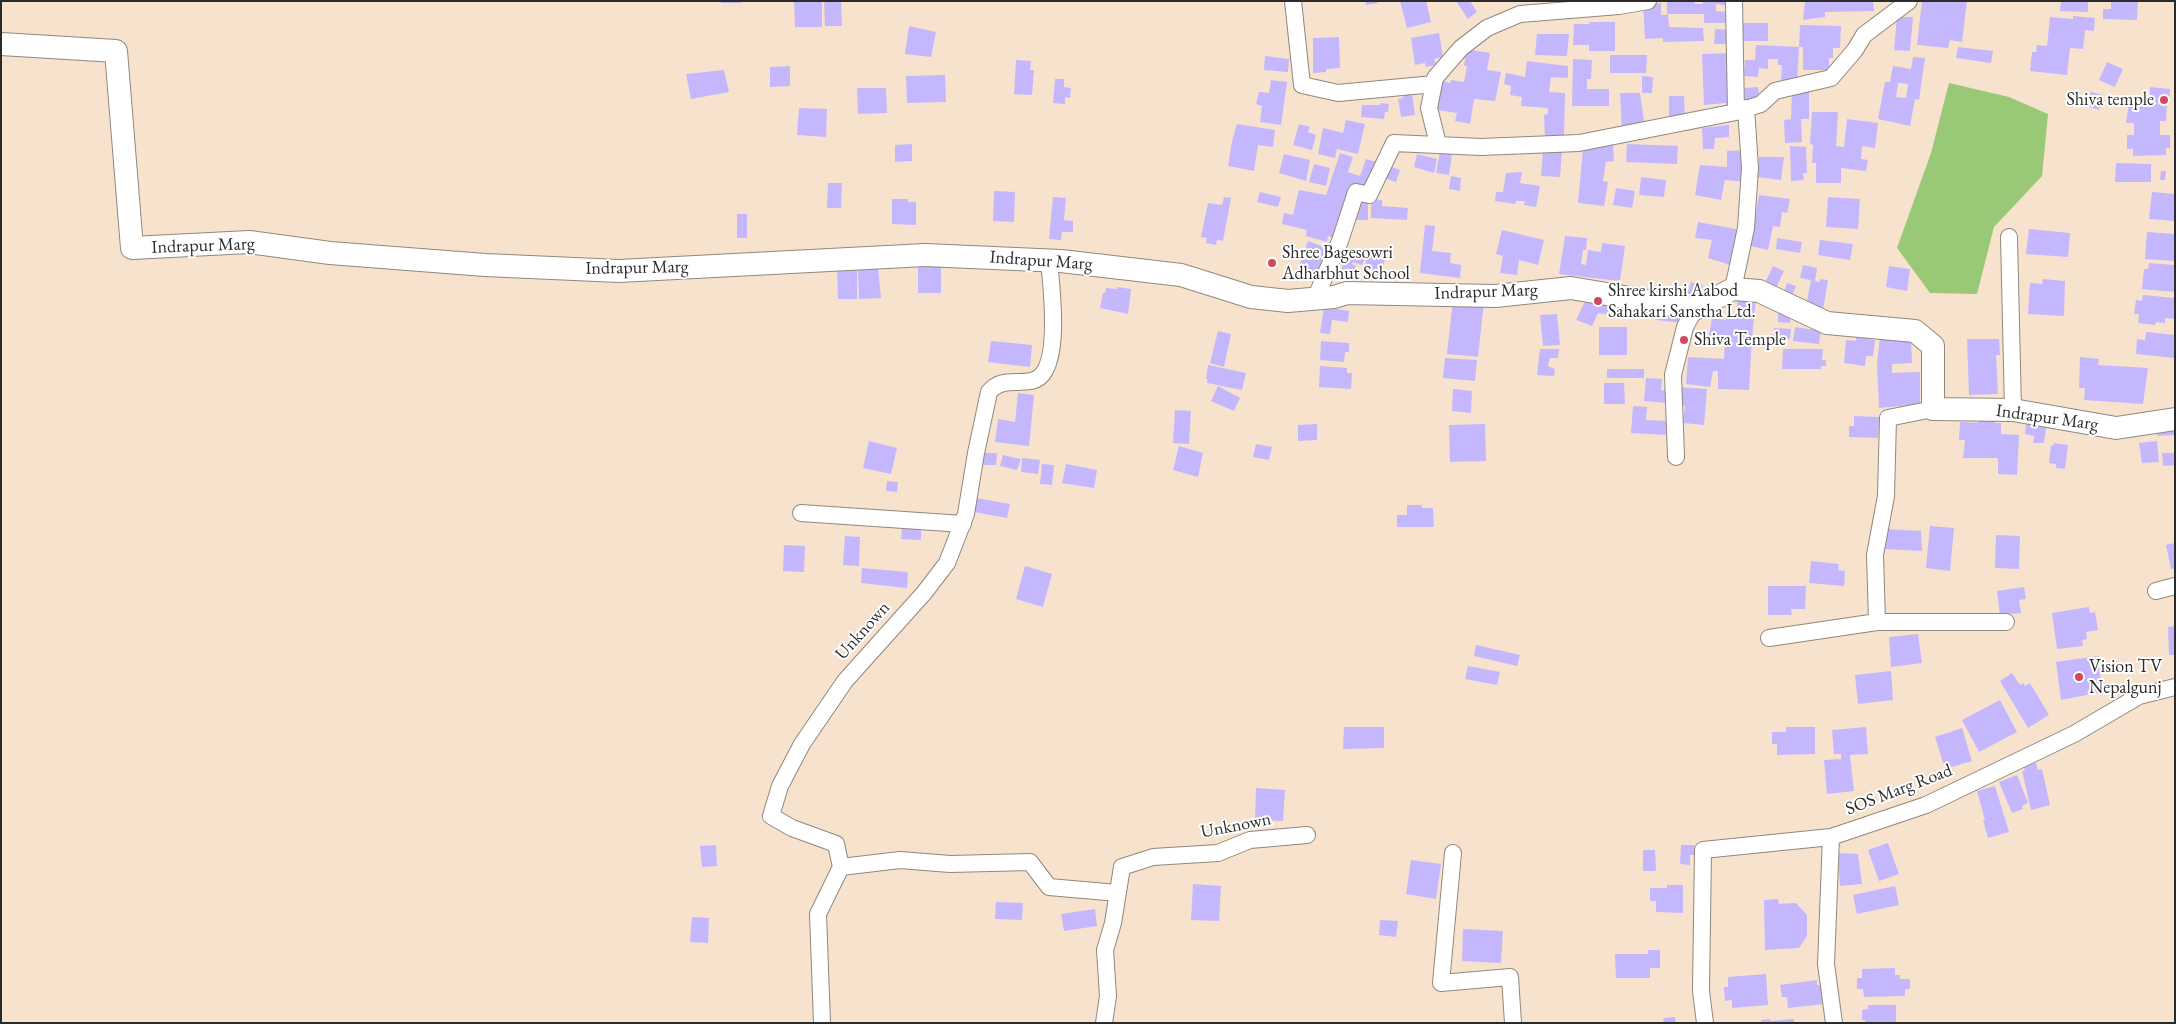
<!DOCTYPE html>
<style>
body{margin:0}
#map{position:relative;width:2176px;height:1024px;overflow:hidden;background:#f7e3cd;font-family:"EB Garamond",serif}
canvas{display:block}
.frame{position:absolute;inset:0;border:2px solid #2b2b2b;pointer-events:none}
</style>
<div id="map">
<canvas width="2176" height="1024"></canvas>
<div class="frame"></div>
</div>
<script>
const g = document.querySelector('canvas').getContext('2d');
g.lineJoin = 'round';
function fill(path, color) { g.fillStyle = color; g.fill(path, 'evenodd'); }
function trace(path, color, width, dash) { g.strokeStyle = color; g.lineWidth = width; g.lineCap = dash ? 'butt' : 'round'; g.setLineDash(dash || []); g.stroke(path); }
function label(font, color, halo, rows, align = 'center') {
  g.font = font + ' "EB Garamond",serif'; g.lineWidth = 4; g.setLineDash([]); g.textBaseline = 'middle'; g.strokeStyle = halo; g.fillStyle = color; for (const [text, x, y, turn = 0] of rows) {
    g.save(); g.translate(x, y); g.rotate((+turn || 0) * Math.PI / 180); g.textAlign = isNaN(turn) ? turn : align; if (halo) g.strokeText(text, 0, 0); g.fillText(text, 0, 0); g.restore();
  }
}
fill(new Path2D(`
 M1949,83L2009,97L2048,114L2042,176L1994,227L1977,294L1930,293L1897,248L1931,153Z`), '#99c876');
fill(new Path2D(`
 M721,1H741V3H721Z
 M794,1H822V27H795Z
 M824,1H841L842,26H825Z
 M1366,1H1378V3L1366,5Z
 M1400,1H1426L1431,22L1407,28Z
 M1456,1H1470L1477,12L1468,19Z
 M1667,1H1695L1694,4H1703V1H1730V6L1716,4V11L1730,12L1729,23H1704V14H1668L1669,27L1703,28L1704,41L1663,42V38L1645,39L1643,4L1661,3V15H1667Z
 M1805,1H1873L1874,11L1825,12V17L1803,20Z
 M1922,1H1967L1962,42L1950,40L1948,48L1917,45Z
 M2061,1H2088V12L2060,11Z
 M2111,1H2138L2137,20L2103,19V9H2111Z
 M2073,16L2095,18L2094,31L2085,30L2083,49L2070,48L2067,75L2030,71L2032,52H2036L2037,45L2047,46L2050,17L2073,19Z
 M1897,17H1913L1910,51L1894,50Z
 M1589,22H1615V51H1589V45H1573L1574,24H1590Z
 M1738,23H1768V41H1738Z
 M1800,25L1841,26L1840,48H1833V58H1829V70H1803V47H1799Z
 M909,26L936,32L931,57L905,54Z
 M1715,29L1731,30L1730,44H1714Z
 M1439,33L1443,57L1434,59L1436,65L1426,67L1425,63L1415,65L1411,38Z
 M1537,34H1569L1567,56L1535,55Z
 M1339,37L1340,68L1326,69V72L1313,73V38Z
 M1756,45L1799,47L1797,81L1781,80L1782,65H1778V59H1768V69L1759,68L1758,77L1744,76L1745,60H1755Z
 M1958,47L1993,51L1991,63L1956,58Z
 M1466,49L1490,53L1487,70L1501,72L1495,101L1474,99L1470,124L1455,121L1457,113L1431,109L1442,81L1450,83L1451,80L1464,82L1467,66H1464Z
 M1731,53L1733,108H1726V103L1704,105L1702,54Z
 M1610,55H1647L1646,73H1610Z
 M1265,56L1289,59L1288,72L1264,70Z
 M1913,57L1925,58L1919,100L1915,99L1910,126L1878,119L1885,82H1890L1893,66L1911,69ZM1898,83L1908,84L1906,98L1896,97Z
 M1573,59L1592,60L1591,79H1587V89H1609V106H1572Z
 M1016,60L1031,61L1030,70H1034L1032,95L1014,94Z
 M1527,61L1568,66V78L1551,77L1549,92L1565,93L1564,137L1545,139L1544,115L1548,114V108L1521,106L1522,97L1510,95L1511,86L1504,84L1506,73L1525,77Z
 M2107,62L2123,69L2115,87L2099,80Z
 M790,66V86L770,87V67Z
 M724,70L729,92L691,99L686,74Z
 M945,75L946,102L907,103L906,76Z
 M1642,76L1653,77L1652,93H1642Z
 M1055,79H1064V87L1071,88L1070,98L1065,97V104L1053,103Z
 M1271,80L1287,82L1281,125L1260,122L1262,106L1256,104L1259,92L1269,93Z
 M1758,87L1760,104L1746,105L1744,88Z
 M2150,87L2170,89L2169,104L2150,103Z
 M857,88H886L887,113L858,114Z
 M1792,89H1809V119H1801L1802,142L1785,143L1784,120L1791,119Z
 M2091,92L2103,95L2099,110L2087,106Z
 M1620,93H1640L1645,128L1622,132Z
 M1412,94L1415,115L1401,117L1398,99L1403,98V95Z
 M1669,96H1684L1685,118H1669Z
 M2129,102L2167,105L2166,121H2160V135H2170V148H2166V155L2133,156V149H2127V135H2134V123H2126Z
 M1380,103L1389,104L1388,112H1385L1384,119L1361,117L1362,105H1380Z
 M799,108L827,109L826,137L797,135Z
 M1812,112H1838L1836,146L1844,147L1847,119L1878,123L1875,148L1862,146L1861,159L1868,160L1866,171L1841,168V183H1816V163H1812L1813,145L1810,144Z
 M1346,120L1365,124L1358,154L1337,149L1335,158L1318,154L1323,128L1343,133Z
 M1237,124L1275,130L1273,147L1258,145L1254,171L1228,166L1232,141Z
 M1299,124L1310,127L1308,132L1316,135L1312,150L1293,145Z
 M1729,125V137L1715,138L1714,149H1703L1702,128Z
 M912,144V161L895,162V145Z
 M1613,144L1614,161L1606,162L1603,181L1608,182L1604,206L1578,203L1583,149Z
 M1627,144L1678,146L1677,164L1626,162Z
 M1790,146L1806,147L1807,173H1803L1804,180L1791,181Z
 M1543,150L1562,151L1560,177L1541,176Z
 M1747,150V182L1725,180L1721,200L1695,195L1700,165L1727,167V151Z
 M1440,152L1452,154L1449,175L1436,173Z
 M1340,153L1353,157L1348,172L1360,176L1366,159L1377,162L1368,191L1334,238L1328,236L1327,242L1306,236L1307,230L1282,224L1284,213L1293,215L1299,190L1326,195Z
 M1284,154L1310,160L1306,181L1279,173Z
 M1417,154L1437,159L1434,173L1414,167Z
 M1759,157H1784L1781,180L1757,177Z
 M2116,163L2151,164V182H2115Z
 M1314,164L1330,168L1326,186L1309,182Z
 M1389,166L1400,170L1396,182L1385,178Z
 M2161,171H2166L2165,180H2160Z
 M1522,172L1520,183L1540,186L1536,207L1524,205L1525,201H1516L1515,204L1495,201L1496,192H1503L1506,173Z
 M1451,176L1461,178L1460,191L1449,189Z
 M1641,177L1666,180L1664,197L1639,195Z
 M828,183H842L841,208H827Z
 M1616,188L1635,191L1632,208L1613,205Z
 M994,191L1015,192L1014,222L993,221Z
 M1260,192L1281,197L1278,207L1257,202Z
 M2152,192L2175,194V221L2149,219Z
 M1759,195L1790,199L1787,213L1782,212L1780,227L1773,226L1768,250L1750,246Z
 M1053,197L1066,198L1064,220L1073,221V232H1062L1061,240L1049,239Z
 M1224,197L1231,198L1223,241L1217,240L1216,245L1206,243L1207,238L1201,237L1208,203L1222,205Z
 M1368,197V220H1353L1357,198Z
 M1828,197L1860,199L1858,229L1826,227Z
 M892,199H908V202H916V225L892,224Z
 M1371,199L1382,200V206L1408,208L1407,220L1371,218Z
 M737,214H747V238H737Z
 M1698,222L1741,230L1733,266L1708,258L1712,240L1695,238Z
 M1425,225L1435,226L1432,251L1451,253L1450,263L1461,265L1460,278L1420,273Z
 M2029,229L2070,233L2068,257L2026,254Z
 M1502,230L1544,240L1538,265L1519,260L1517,275L1500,273L1503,256L1496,254Z
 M2147,232L2175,234V261L2145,259Z
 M1565,236L1587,238L1586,250H1583L1581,264L1586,265L1588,250L1601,252L1602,243L1625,246L1620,281L1559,274Z
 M1777,238L1802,242L1800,253L1776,249Z
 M1820,240L1853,244L1850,260L1818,255Z
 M1308,241L1325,247L1323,253L1329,255L1322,276L1311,272L1308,281L1302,279L1303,275L1297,273Z
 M1348,250L1366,256L1362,265L1353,262L1352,264L1356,266L1351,280L1339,276Z
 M1367,252L1385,254L1383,276L1364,277Z
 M857,262V299H838L837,263Z
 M918,263H941V293H918Z
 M2149,263L2175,265V292L2142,289L2144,269H2148Z
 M1803,265L1817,268L1815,281L1819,282L1820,279L1828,280L1823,310L1806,307L1811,280L1800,278Z
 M1773,266L1784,271L1776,288L1765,283Z
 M1889,266L1910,269L1907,291L1886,287Z
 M878,267L881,298L859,299L858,268Z
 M2043,279L2065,281L2064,316L2028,314L2030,283L2042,284Z
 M1691,282L1703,285L1700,301L1673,295L1675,287L1689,290Z
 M1787,283L1796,286L1791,298L1783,295Z
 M1117,287L1131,289L1128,314L1100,308L1103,293H1105L1106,288L1117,289Z
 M1588,295L1626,301L1622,317L1598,313L1592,326L1576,320Z
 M2143,295L2175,298V319L2165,318V323L2156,322L2155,325L2138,323L2139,314H2134L2136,300L2142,301Z
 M1738,297L1756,299L1752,338L1749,390L1718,389V371H1713L1710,387L1686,384L1688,357L1724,359L1725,337L1709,336L1712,318L1725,320L1726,316H1736Z
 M1453,299L1484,302L1478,357L1447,354Z
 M1324,307L1349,311L1348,322L1332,320L1330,334L1320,333Z
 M1658,307L1683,311V323L1656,320Z
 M1778,312H1791L1790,323L1778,322Z
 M1557,314L1560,345L1543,346L1540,315Z
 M1599,327H1627V355H1599Z
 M1795,327L1821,331L1819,344L1793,341Z
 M1774,328L1791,329L1790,339L1773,338Z
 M1218,331L1231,334L1224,367L1210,363Z
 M2146,332L2175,335V358L2136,354L2137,339L2145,340Z
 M1856,334L1868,335V339L1875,340L1873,356H1866L1865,366L1844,363L1846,340L1856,341Z
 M1880,336L1911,338L1912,363L1892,364V373L1920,372V404L1879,408L1877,364Z
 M1967,339H1999L2000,355H1996L1998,394L1969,395Z
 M991,341L1032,345L1030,367L988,362Z
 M1321,341L1349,343V352H1345L1344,362L1320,360Z
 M1540,349H1559L1558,358H1550L1548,366L1555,369L1554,376L1537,375Z
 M1783,349H1823L1822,360H1826V366H1821V369H1782Z
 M2080,357L2099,359L2098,365L2148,368L2143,404L2084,400L2085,388H2079Z
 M1445,358L1477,360L1475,381L1443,378Z
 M1208,365L1246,373L1242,390L1207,383L1208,380L1206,379Z
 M1320,366L1347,368V373H1352L1351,389L1319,387Z
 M1607,369H1644V378H1607Z
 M1646,378L1662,379L1661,390L1669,391L1668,403L1644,401Z
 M1604,383H1624L1625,404H1604Z
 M1218,386L1240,398L1234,411L1211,401Z
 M1678,387L1707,389L1704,425L1683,423L1685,406L1676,405Z
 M1453,389L1472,391L1471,413L1452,411Z
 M1018,393L1034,395L1029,446L995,442L998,419L1015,422Z
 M1633,406L1647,407L1646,420L1666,421V435L1631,433Z
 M1175,410L1191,411L1189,444L1173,443Z
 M1979,415L1995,417V423H2001V434L2019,435L2017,475L1998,474V458H1963L1965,440H1959L1960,422L1978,423Z
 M1854,416L1879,417L1878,438L1849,437V426H1854Z
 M2027,418L2047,420L2044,443H2033L2034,436L2025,434Z
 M1317,424V440L1298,441V425Z
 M1485,424L1486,461L1450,462L1449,425Z
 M2175,424V435L2157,436L2158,425Z
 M869,441L897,448L891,474L863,468Z
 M2157,441L2159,462L2142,463L2139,443Z
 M2054,443L2068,445L2065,469L2056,468V464L2049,463L2051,445L2053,446Z
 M1256,444L1272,447L1269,460L1253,457Z
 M1179,446L1203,453L1198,477L1173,470Z
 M979,453H997L996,465H978Z
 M2162,453H2175V465L2163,466Z
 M1003,455L1021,459L1017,470L1000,466Z
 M1022,458L1040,460L1038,474L1021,472Z
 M1042,464L1054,465L1052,485L1040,484Z
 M1066,464L1097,470L1094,488L1062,483Z
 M887,481L898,482L897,492L886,491Z
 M976,498L1010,504L1007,518L974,512Z
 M1407,505H1422V508H1433L1434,527H1397V515H1407Z
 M1930,526L1954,528L1950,571L1926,568Z
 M902,528L921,529V540L901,539Z
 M1886,529L1921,531L1922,551L1885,549Z
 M1996,535L2020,536L2019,569L1995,568Z
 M845,536L860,537L859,566L843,565Z
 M2175,543V569H2171L2166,545Z
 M784,545L805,546L804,572L783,571Z
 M1811,561L1839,564L1838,570L1845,571L1844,586L1809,583Z
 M1025,566L1052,574L1043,607L1016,599Z
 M862,568L908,572L907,588L861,583Z
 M1768,586H1806L1805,609H1791L1792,615H1768Z
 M2024,587L2026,599L2019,600L2021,613L2000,615L1997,591Z
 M2089,607L2090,613L2095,612L2098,630L2086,632L2087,639L2082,640L2083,646L2057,649L2052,613Z
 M2175,626V655H2169L2168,627Z
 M1918,634L1922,663L1891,667L1889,637Z
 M1476,645L1520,655L1517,666L1474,656Z
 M2098,656L2102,692L2061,700L2056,662Z
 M1468,666L1500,672L1497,685L1465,679Z
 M1891,671L1893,700L1858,704L1855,675Z
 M2012,673L2020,685L2023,683L2025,686L2030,683L2049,715L2028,728L2000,681Z
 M2000,700L2017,732L1979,752L1962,720Z
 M1344,727H1384V748L1343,749Z
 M1786,727H1815V754L1777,755V744H1772V732H1786Z
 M1866,727L1868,754L1850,755L1854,791L1827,794L1824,760L1841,759V754H1834L1832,730Z
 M1962,728L1972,761L1945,769L1935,737Z
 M2036,763L2038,770L2042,769L2050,805L2031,810L2022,771H2025L2023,765Z
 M2017,775L2028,803L2022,806L2023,809L2012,813L1999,782Z
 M1995,786L2009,832L1988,838L1983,820H1985L1977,791Z
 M1256,788L1285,790L1283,821L1255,820Z
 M1888,843L1899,874L1879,881L1868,850Z
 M716,845L717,866L702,867L700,846Z
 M1681,845H1694V855H1690V865L1680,864Z
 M1643,850H1655L1656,871H1643Z
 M1838,853L1858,854L1862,884L1840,886Z
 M1411,860L1441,864L1436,899L1406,894Z
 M1193,884L1221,886L1219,921L1191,920Z
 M1667,885H1683V913L1656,912V901H1650V888H1667Z
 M1895,886L1899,905L1857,914L1853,895Z
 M1778,899L1779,904L1796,903L1807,915V936L1799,948L1765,950L1764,900Z
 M996,902L1023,903L1022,920L995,919Z
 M1095,909L1097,926L1064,931L1061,914Z
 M692,917L709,918L708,943L690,942Z
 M1380,920L1398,921L1396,937L1379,935Z
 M1463,929L1503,931L1501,963L1462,961Z
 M1648,950H1660V968H1650V978H1616L1615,954H1648Z
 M1895,968V975H1900V979H1910V989H1905V996L1864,997L1863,989H1857V978H1862V969Z
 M1766,974L1768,1005L1732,1008V1000L1725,1001L1724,987H1728V977Z
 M1817,980V985H1821L1824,1004L1788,1008L1787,997H1782L1780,985Z
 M1868,1005H1896V1023H1865V1020H1862V1010L1868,1009Z
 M1675,1017L1676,1023H1664L1663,1018Z
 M1770,1019V1021L1794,1019V1023H1761V1020Z`), '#c5b7fe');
const street = new Path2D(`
 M1293,1L1302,85L1338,93L1434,84
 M1734,1L1736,112
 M1438,144L1429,108L1435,78L1461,48L1487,28L1520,14L1619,6L1648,1
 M2009,237L2013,410
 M1733,289L1746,228L1750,168L1746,108
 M1315,299L1340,241L1356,192L1369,195L1394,143L1481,147L1579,143L1736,112L1761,104L1775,91L1831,78L1855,50L1864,35L1909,1
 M1933,409L1888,418L1886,496L1875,555L1877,622H2006
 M1676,457L1673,375L1685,327L1695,309
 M801,513L963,524
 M2156,591L2175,586
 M1769,638L1877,622
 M1453,853L1441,983L1510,977L1513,1023
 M841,867L900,860L950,864L1030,862L1049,887L1118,893
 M822,1023L818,914L841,867L836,844L792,828L771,816L780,786L802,744L845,681L924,593L947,563L966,514L976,453L989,392C1000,378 1015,384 1031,381C1064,376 1051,285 1049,260
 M1104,1023L1108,996L1105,950L1113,923L1122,867L1153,857L1218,853L1250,840L1307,835
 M1705,1023L1701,991L1703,850L1831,837
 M1834,1023L1826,964L1831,837L1926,805L2074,734L2139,696L2175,687`);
const secondary = new Path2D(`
 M1,44L116,51L132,248L249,242L330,253L485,265L619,271L925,255L1061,261L1181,275L1251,297L1288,301L1334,297L1347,293L1495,296L1571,288L1695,309L1733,289L1759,291L1827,323L1915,331L1933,346V409L2013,410L2116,428L2175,419`);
trace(street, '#91877c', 18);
trace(secondary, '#91877c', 24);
trace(street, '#fff', 16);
trace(secondary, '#fff', 22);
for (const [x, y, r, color] of [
 [2164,100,5,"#d1495b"],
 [1272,263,5,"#d1495b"],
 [1598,301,5,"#d1495b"],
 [1684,340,5,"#d1495b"],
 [2079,677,5,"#d1495b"]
]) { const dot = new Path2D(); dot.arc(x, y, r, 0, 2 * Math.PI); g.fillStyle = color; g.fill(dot); trace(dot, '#fff', 2); }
label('18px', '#2b2b2b', '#fff', [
 ["Shiva temple",2154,100,"right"],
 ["Shree Bagesowri",1282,253],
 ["Adharbhut School",1282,274],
 ["Shree kirshi Aabod",1608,291],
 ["Sahakari Sanstha Ltd.",1608,312],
 ["Shiva Temple",1694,340],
 ["Vision TV",2089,667],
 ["Nepalgunj",2089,688]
], 'left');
label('18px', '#2b2b2b', '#fff', [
 ["Indrapur Marg",203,246,-2],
 ["Indrapur Marg",1041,261,4],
 ["Indrapur Marg",637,268,-1],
 ["Indrapur Marg",1486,292,-2],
 ["Indrapur Marg",2047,418,8],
 ["Unknown",863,631,-48],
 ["SOS Marg Road",1899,790,-21],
 ["Unknown",1236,826,-11]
]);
</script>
